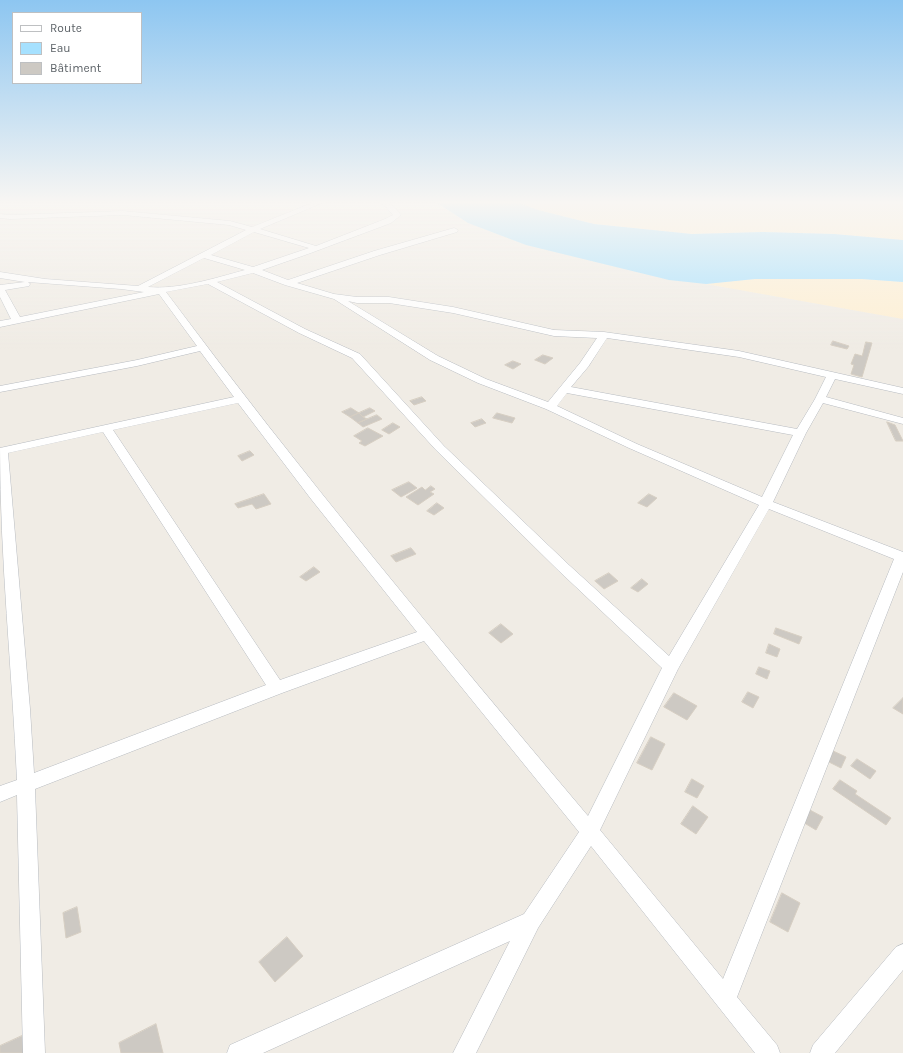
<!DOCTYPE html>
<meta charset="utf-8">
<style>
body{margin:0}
#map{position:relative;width:903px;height:1053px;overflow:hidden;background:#f0ece5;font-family:Karla,sans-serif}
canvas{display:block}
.legend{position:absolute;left:12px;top:12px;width:130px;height:72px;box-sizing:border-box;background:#fff;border:1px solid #bec0c2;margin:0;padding:5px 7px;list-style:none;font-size:12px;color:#5c6267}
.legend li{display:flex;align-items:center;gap:8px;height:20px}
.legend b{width:20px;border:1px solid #bec0c2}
</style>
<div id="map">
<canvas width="903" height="1053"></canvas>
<ul class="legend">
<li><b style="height:5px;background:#fff"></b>Route</li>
<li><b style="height:11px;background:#a6e1ff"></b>Eau</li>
<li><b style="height:11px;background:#cdc9c3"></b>Bâtiment</li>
</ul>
</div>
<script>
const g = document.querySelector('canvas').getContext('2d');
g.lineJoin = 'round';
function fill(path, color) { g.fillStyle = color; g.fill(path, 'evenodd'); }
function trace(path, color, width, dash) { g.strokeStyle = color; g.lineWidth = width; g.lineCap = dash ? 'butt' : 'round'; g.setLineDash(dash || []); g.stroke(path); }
fill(new Path2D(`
 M514,201H903V240L834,234L763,232L692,234L594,224L537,210Z
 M755,279H862L903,282V319L706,284Z`), '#feefd2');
fill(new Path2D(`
 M434,201H514L538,210L594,224L692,234L763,232L834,234L903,240V282L862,279H755L706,284L669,280L526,245L468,223Z`), '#a6e1ff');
const building = new Path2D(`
 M833,341L849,346L847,349L831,345Z
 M866,342L872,343L862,377L851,374L854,365L851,364L855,354L862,356Z
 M543,355L553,358L545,364L535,360Z
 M513,361L521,364L513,369L505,365Z
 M422,397L426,401L414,405L410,401Z
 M351,408L359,413L350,417L342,412Z
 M370,408L375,411L363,417L359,413Z
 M359,413L363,417L367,419L358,423L350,417Z
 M497,413L515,418L512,423L493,418Z
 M377,415L382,419L363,427L358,423Z
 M482,419L486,423L475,427L471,423Z
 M887,422L895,425L903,441H896Z
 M393,423L400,427L389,434L382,430Z
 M368,428L383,436L365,446L359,443L362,441L354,436Z
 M250,451L254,455L242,461L238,456Z
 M409,482L417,488L401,497L392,490Z
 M431,486L435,489L430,492L434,494L418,505L406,497L422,487L425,490Z
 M264,494L271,504L256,509L252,504L238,508L235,504Z
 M649,494L657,498L647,507L638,503Z
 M437,503L444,508L434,515L427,511Z
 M411,548L416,554L396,562L391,556Z
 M314,567L320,572L306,581L300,577Z
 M609,573L618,581L604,589L595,581Z
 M642,579L648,584L638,592L631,588Z
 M501,624L513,634L501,643L489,633Z
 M776,628L802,637L799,644L774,634Z
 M769,644L780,649L777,657L766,653Z
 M759,667L770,671L767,679L756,674Z
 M748,692L759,697L753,708L742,702Z
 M674,693L697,706L687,720L664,707Z
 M903,698V714L893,708Z
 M651,737L665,744L652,770L637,763Z
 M831,750L846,757L841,768L825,760Z
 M857,759L876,771L870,779L851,766Z
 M692,779L704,786L697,798L685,792Z
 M840,780L857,791L855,794L891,818L886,825L833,789Z
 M693,806L708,817L696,834L681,824Z
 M808,809L823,817L816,830L801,821Z
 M782,893L800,903L788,932L770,922Z
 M77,907L81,932L66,938L63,913Z
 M287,937L303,956L275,982L259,962Z
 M156,1024L163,1053H121L119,1043Z
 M24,1035L25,1053H0V1046Z`);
fill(building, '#cdc9c3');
trace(building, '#d6cec2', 1);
const minor = new Path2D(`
 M317,201H327L260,229L316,246L385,219L393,215L386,207L378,201C390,201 393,205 401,215L391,223L308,254L262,270L288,280L374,251L454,228L458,230L457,232L380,255L297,283L334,294L357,297H389L453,307L554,330L604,332L739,351L903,388V394L835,379L826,397L903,418V424L823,403L806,433L773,502L903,552V572L737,997L777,1045L780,1053H755L591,846L538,928L476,1053H453L510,941L263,1053H227L230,1045L524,914L579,832L424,641L282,693L35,789L45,1053H23L17,795L0,802V786L17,780C12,669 0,558 0,448L234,397L200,351L137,366L0,392V386L137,360L197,346L159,294L0,327V321L11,319L0,297V285L25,282L0,278V272L45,279L138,286L246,230L229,225L123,215L10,219L0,218V214L10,215L123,211L230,221L252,227ZM254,232L309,248L253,267L211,255ZM204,258L245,270C215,278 178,290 148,287ZM253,273L285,285L334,299L430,360L478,383L546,409L629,448L759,505L669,656L569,565L444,446L360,354L305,329L217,282ZM28,282L121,289L144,292L20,317L5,290L29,286L30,284ZM208,284L299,333L352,358L436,450L559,571L662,668L588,816C443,644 300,472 166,292ZM348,301L357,303H389L453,313L554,336L597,338L580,363L548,402L486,379L438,356ZM607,338L739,357L826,377L815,399L797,429L571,387L588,367ZM567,393L793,435L762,497L637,444L557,406ZM238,403L311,499L417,632L280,680L113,430ZM103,432L266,685L34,773L30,709L8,453ZM769,509L894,559L723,979L600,830L678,669Z
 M903,944V970L835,1053H810L813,1045L896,947Z`);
trace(minor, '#b7bbc0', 1);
fill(minor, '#fff');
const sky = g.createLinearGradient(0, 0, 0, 349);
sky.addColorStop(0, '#8dc6f1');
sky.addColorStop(0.58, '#f8f6f3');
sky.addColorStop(1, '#f8f6f300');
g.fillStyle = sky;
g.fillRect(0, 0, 903, 349);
</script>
